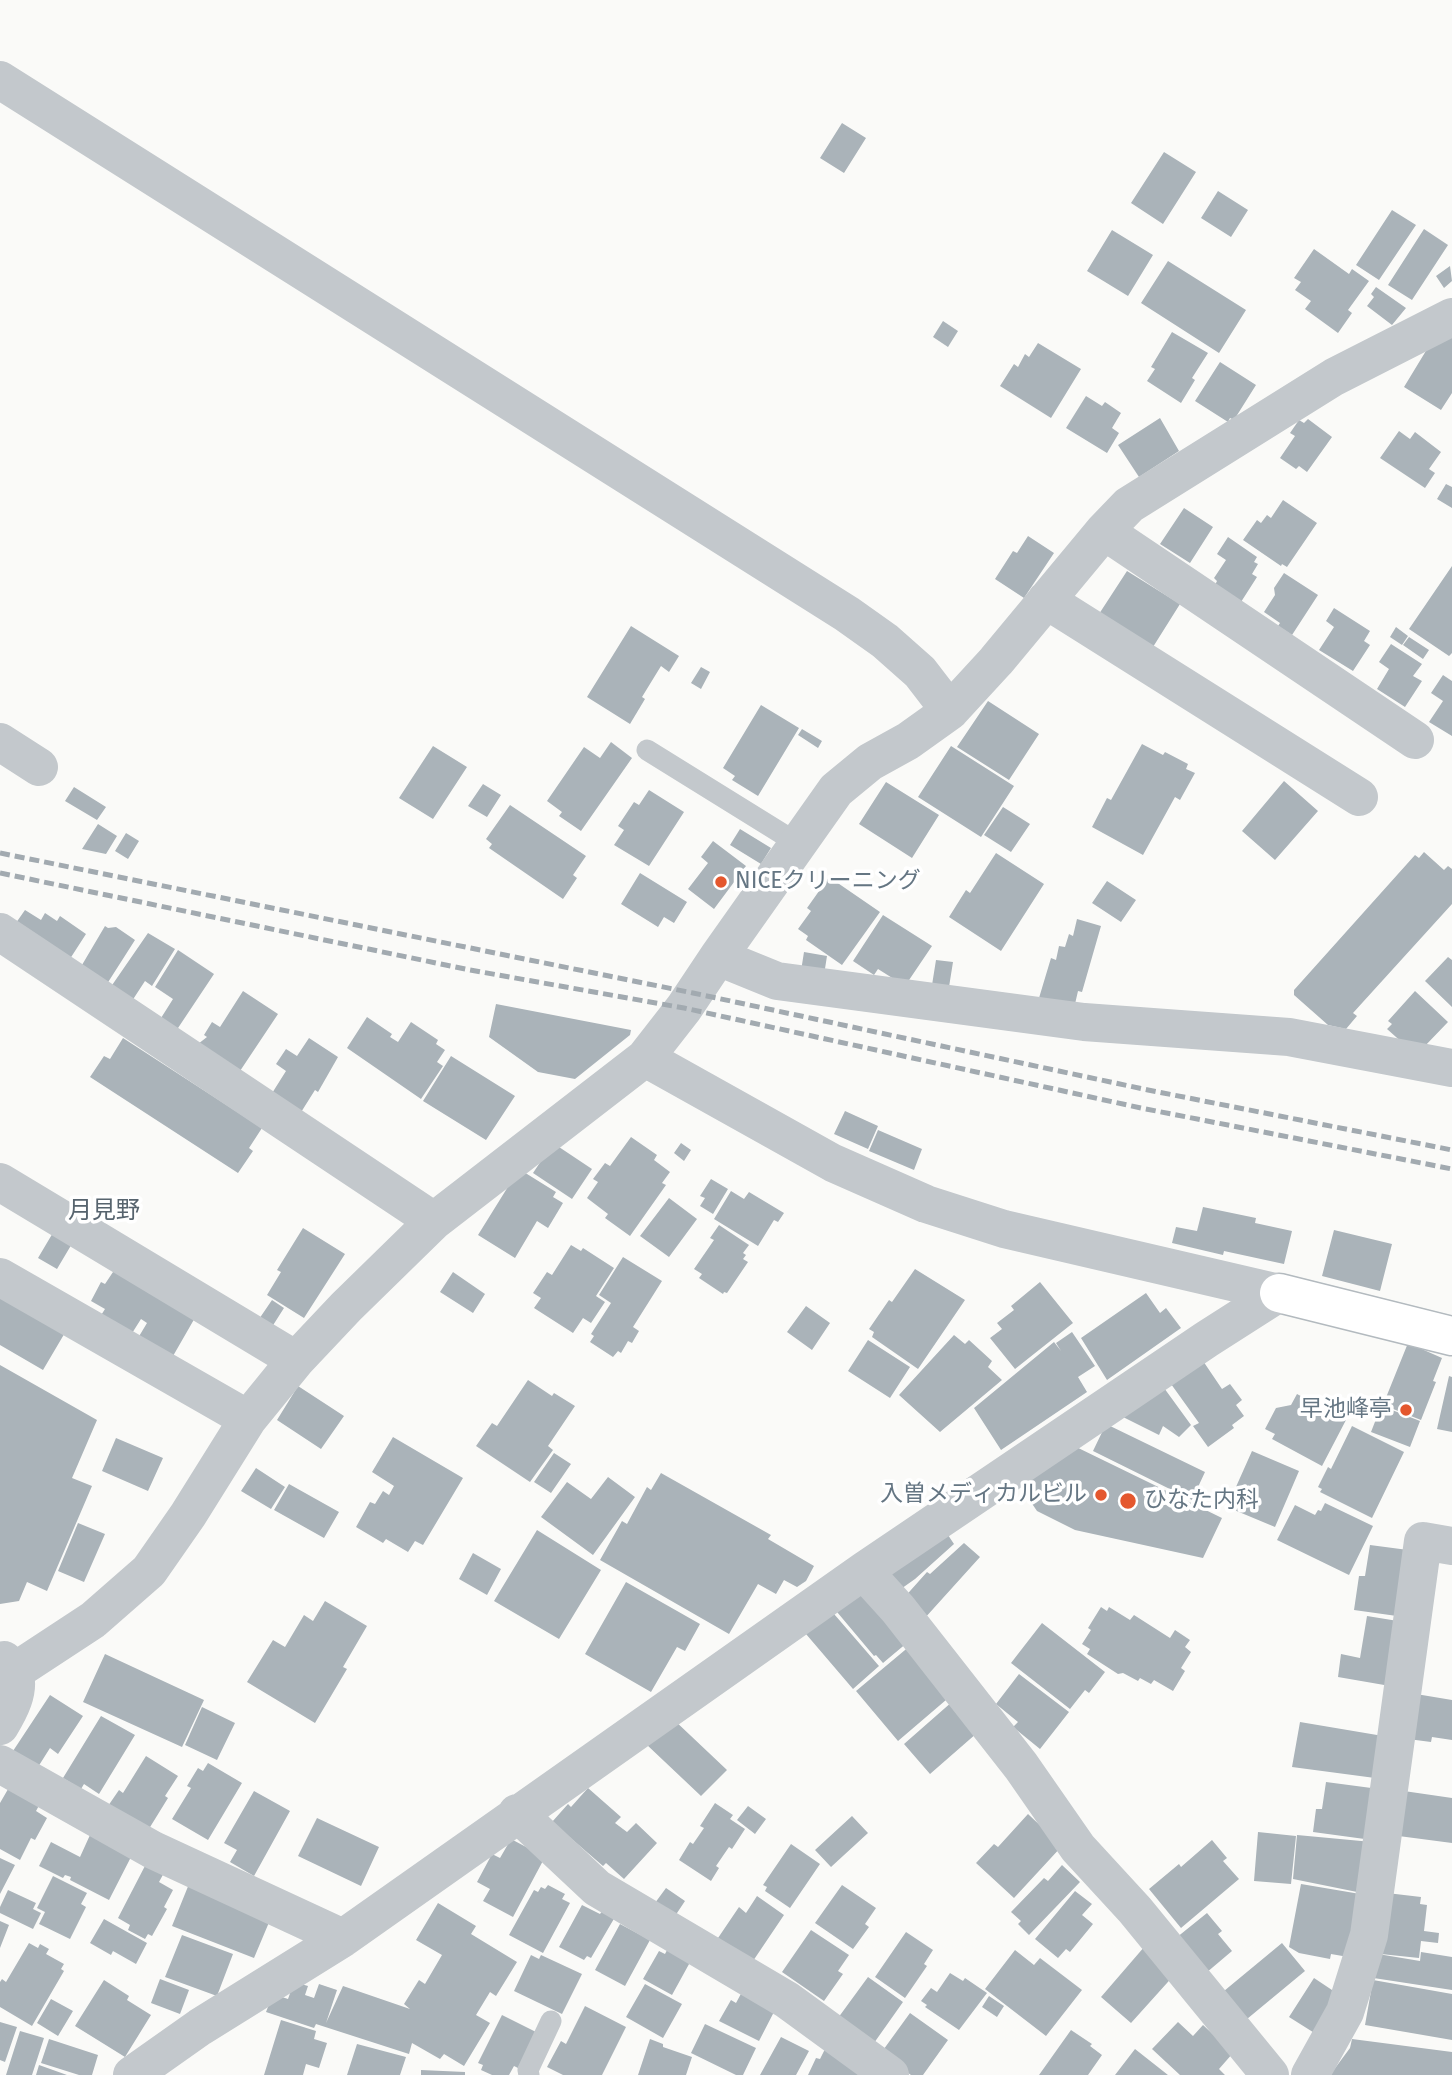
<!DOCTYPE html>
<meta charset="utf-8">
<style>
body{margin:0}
canvas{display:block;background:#fafaf8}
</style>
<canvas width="1452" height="2075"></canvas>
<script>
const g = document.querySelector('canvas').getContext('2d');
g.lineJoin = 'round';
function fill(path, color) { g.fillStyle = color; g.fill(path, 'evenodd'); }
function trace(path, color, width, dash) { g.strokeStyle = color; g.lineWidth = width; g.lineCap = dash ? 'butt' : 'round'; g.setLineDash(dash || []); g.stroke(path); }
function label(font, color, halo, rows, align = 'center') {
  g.font = font + ' "Fira Sans","Noto Sans JP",sans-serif'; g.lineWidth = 7; g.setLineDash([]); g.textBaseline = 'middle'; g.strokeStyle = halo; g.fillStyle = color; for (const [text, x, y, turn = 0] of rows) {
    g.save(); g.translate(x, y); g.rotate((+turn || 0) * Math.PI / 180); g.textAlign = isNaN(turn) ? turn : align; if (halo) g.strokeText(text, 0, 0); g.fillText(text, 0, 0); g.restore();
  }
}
fill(new Path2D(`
 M842,123L866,138L844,173L820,158Z
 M1164,152L1196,172L1163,224L1131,203Z
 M1218,191L1248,210L1231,237L1201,218Z
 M1392,210L1416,225L1379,280L1356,265Z
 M1424,229L1448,245L1412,300L1388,285Z
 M1112,230L1153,255L1128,296L1087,271Z
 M1314,249L1349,274L1352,269L1369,281L1348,310L1352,313L1338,333L1305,309L1311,301L1295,290L1301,282L1294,278Z
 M1168,261L1246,310L1219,353L1141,303Z
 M1450,266L1452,281L1444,288L1436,276Z
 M1376,287L1406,308L1392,325L1367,306L1374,297L1371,294Z
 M943,321L958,331L948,347L933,337Z
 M1172,332L1208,353L1192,378L1195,380L1181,403L1147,381L1155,369L1151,367Z
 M1435,336H1452V393L1441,410L1404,387Z
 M1038,343L1081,369L1051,418L1000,386L1014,364L1018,367L1025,354L1029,357Z
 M1220,362L1256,385L1234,420L1230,418L1228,422L1195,401Z
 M1086,396L1102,406L1105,402L1121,413L1112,428L1119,433L1107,453L1066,428Z
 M1160,418L1179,451L1139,477L1118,445Z
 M1308,419L1332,437L1307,472L1299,466L1296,469L1280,458L1295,436L1290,433L1299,420L1304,423Z
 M1399,431L1410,439L1415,432L1441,452L1429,469L1435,473L1425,488L1380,458Z
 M1446,484L1452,487V508L1437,499Z
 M1283,500L1317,523L1287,567L1282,564L1281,566L1243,540L1257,520L1261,523L1267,515L1271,518Z
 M1184,508L1213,527L1190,563L1160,544Z
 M1028,536L1054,553L1024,598L995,579L1013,551L1017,553Z
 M1228,537L1257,557L1254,562L1258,564L1252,574L1257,577L1241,602L1215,585L1217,581L1214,578L1226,560L1217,554Z
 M1452,566V653L1449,656L1409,629Z
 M1127,571L1180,604L1153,647L1099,614Z
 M1284,573L1318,595L1292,635L1278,626L1280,623L1264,612L1275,595L1274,588Z
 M1334,608L1370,631L1364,641L1370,645L1353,671L1319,650L1334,627L1326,621Z
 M631,626L679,656L669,672L661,666L642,697L645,699L630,724L587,697Z
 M1396,627L1408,636L1402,645L1390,637Z
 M1409,637L1429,650L1423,659L1403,645Z
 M1391,644L1422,664L1413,676L1422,681L1405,707L1377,689L1389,669L1379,662Z
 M701,667L710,672L701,689L691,683Z
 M1443,675L1452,681V736L1429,722L1443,701L1431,693Z
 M988,701L1039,734L1009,780L957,747Z
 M761,705L799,728L758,796L732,780L735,776L723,768Z
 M802,729L822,741L818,748L798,735Z
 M611,742L632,758L581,831L559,816L562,812L547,801L584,747L600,758Z
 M1142,744L1163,755L1165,752L1188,764L1186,769L1195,773L1180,800L1175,797L1143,855L1092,827L1107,798L1111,800Z
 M433,746L467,767L433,819L399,798Z
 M951,746L1014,786L981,837L918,797Z
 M1284,781L1318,811L1275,860L1242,831Z
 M886,782L939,815L912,858L859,824Z
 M483,784L501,795L487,817L468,806Z
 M74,787L106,807L97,820L65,801Z
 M649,790L684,812L649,866L614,845L624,830L618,826L634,802L639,805Z
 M510,805L586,856L573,875L577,878L563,899L489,848L492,844L486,839Z
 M1003,807L1030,824L1011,852L984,835Z
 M98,824L117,836L106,854L82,849Z
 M740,829L771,848L761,864L730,845Z
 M126,833L139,841L128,859L115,851Z
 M713,841L746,866L714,909L688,889L708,863L701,857Z
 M1424,852L1444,870L1448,866L1452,869V904L1353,1013L1357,1016L1346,1029L1328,1025L1294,995V990L1415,855L1419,858Z
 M996,853L1044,884L1001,951L949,917L966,890L970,893Z
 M640,873L687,902L674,923L664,917L658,927L621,904Z
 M829,877L880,912L842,965L806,940L808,936L798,929L811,911L807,908Z
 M1107,881L1136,900L1121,922L1092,903Z
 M25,910L41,920L45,913L57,921L60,916L86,934L66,965L11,930Z
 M883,915L932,946L905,986L878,969L874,975L853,961Z
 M1077,919L1101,926L1082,992L1078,991L1075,1004L1039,998L1051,958L1056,960L1059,946L1065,947L1069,934L1073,936Z
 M105,926L108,928L116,927L135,940L105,987L79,970Z
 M148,933L175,949L152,986L145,981L130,1004L108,991Z
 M178,950L214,974L174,1034L161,1018L173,999L155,987Z
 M804,952L827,956L824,975L801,971Z
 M1448,957L1452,960V1007L1425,981Z
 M936,960L953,962L949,987L932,985Z
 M243,991L278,1014L236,1077L198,1044L207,1037L204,1035L212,1022L220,1027Z
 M1415,991L1448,1022L1423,1048L1405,1045L1387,1029L1392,1024L1388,1021Z
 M496,1004L631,1030L630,1035L575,1079L538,1072L489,1037Z
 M367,1017L392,1034L390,1037L398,1042L411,1022L438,1040L436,1044L445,1050L437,1062L443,1066L421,1099L347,1048Z
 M123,1038L262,1128L249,1148L253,1151L238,1173L90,1077L104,1056L110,1059Z
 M309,1038L338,1057L318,1092L315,1090L298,1117L269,1098L286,1071L276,1064L286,1049L297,1056Z
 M451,1056L515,1096L486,1140L423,1101Z
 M845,1111L878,1126L868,1149L834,1134Z
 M878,1130L922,1149L914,1170L869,1151Z
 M631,1137L657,1155L654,1160L670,1172L662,1183L666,1185L630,1236L605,1218L608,1214L587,1198L598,1182L593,1179L605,1163L610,1166Z
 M553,1143L592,1169L572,1199L533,1173Z
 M681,1143L691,1150L684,1161L674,1153Z
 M519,1169L556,1192L553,1197L563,1203L548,1228L537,1221L515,1258L478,1235Z
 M711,1179L728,1189L713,1214L700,1206L705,1198L700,1196Z
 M731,1191L744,1199L749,1192L784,1213L778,1222L774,1220L758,1246L714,1219Z
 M669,1198L697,1219L669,1257L640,1236Z
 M1203,1207L1256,1218L1255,1223L1292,1231L1284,1264L1224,1251L1223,1255L1172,1243L1176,1227L1197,1231Z
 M719,1225L749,1245L743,1253L746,1255L743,1259L748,1262L727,1293L724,1292L723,1294L699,1278L702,1274L694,1269L714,1240L710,1238Z
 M303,1228L345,1254L304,1318L267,1295L281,1272L277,1270Z
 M1334,1230L1392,1244L1380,1291L1322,1276Z
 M54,1231L73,1242L57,1269L38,1258Z
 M571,1245L581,1251L583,1248L614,1268L596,1296L605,1302L591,1323L583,1318L573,1333L534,1308L541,1298L533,1293L547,1272L552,1275Z
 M623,1257L662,1281L633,1327L639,1331L632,1343L628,1341L621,1353L618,1351L613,1357L590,1342L594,1336L591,1334L611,1303L599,1295Z
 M115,1269L196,1316L169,1363L135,1343L147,1323L141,1319L129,1338L98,1320L105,1309L91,1301L101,1282L105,1284Z
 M915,1269L965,1300L918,1369L872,1337L874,1332L869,1329L889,1300L892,1302Z
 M453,1272L485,1294L473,1313L440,1292Z
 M1040,1282L1073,1323L1015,1369L990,1338L1002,1329L997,1323L1014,1310L1011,1306Z
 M1146,1293L1160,1313L1166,1308L1181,1328L1107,1380L1081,1338Z
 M0,1294L66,1331L43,1370L0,1345Z
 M272,1300L284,1308L270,1330L257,1322Z
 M806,1306L830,1323L812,1350L787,1332Z
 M1072,1332L1095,1366L1078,1377L1087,1392L1001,1450L974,1408L1054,1342L1061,1351L1056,1343Z
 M954,1335L965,1344L969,1340L992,1361L988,1367L1002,1380L940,1432L899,1395Z
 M868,1340L910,1367L890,1398L848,1371Z
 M1408,1343L1442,1358L1433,1381L1436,1382L1421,1420L1383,1405Z
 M1199,1355L1222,1389L1230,1384L1242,1400L1236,1405L1244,1416L1232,1425L1234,1428L1208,1447L1193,1426L1199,1423L1166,1377Z
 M0,1365L97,1420L72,1478L92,1486L47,1591L27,1582L19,1601L0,1604Z
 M1449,1376L1452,1377V1432L1437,1429Z
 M528,1380L552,1396L554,1393L575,1406L548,1446L553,1450L530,1482L476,1446L492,1423L497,1426Z
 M1159,1381L1191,1425L1179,1437L1163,1426L1159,1435L1115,1413Z
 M298,1386L344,1416L321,1449L277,1420Z
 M1297,1394L1346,1420L1322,1466L1272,1439L1275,1434L1265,1429L1276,1408L1291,1405Z
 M1380,1409L1390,1413L1392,1410L1420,1421L1410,1447L1371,1432Z
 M1106,1424L1205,1472L1192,1500L1093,1451Z
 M1352,1426L1404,1452L1372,1518L1320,1492L1322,1489L1318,1487L1328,1467L1331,1469Z
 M393,1437L463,1478L423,1545L415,1541L408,1552L386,1539L383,1543L356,1527L370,1502L375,1504L383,1491L389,1495L394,1486L372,1472Z
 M116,1438L163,1458L148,1491L102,1471Z
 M1068,1443L1222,1518L1203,1558L1075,1530L1037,1511L1016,1480Z
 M1252,1451L1299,1471L1275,1527L1227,1507Z
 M554,1453L571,1464L551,1493L534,1482Z
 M256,1468L285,1487L271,1509L241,1491Z
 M661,1473L771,1535L768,1539L814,1566L806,1581L797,1587L784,1580L776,1594L758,1584L729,1634L600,1560L622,1521L627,1524L647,1487L651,1490Z
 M608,1477L635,1497L593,1555L541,1517L567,1482L591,1499Z
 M289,1484L339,1512L324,1538L274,1510Z
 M1325,1503L1373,1526L1349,1575L1277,1540L1295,1505L1315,1515L1318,1510L1321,1511Z
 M78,1523L105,1534L84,1582L58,1571Z
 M942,1526L954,1544L915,1579L898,1591L882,1567Z
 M537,1530L601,1570L559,1639L494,1601Z
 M964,1543L980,1557L924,1619L902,1600L927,1572L930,1574Z
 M1370,1545L1408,1550L1404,1617L1354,1610L1359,1576H1365Z
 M473,1553L501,1569L487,1595L459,1579Z
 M626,1582L700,1624L685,1651L677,1647L651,1692L585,1654Z
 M859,1583L908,1642L883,1663L876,1655L874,1656L832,1606Z
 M325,1601L367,1626L343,1667L347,1669L315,1723L247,1682L273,1640L285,1647L304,1615L313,1621Z
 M828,1607L879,1666L853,1689L800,1627Z
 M1101,1607L1107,1611L1109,1607L1130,1620L1134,1615L1170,1638L1175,1630L1190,1640L1185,1647L1191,1652L1181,1668L1185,1671L1173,1691L1154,1680L1151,1684L1140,1678L1138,1681L1123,1673L1118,1674L1087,1654L1090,1649L1082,1644L1091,1630L1088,1628Z
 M1367,1616L1404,1622L1390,1686L1338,1677L1341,1654L1360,1658Z
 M1042,1623L1105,1672L1089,1693L1085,1690L1070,1709L1011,1663Z
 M911,1645L953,1694L898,1741L856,1691Z
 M105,1654L204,1700L182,1747L83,1702Z
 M1019,1674L1069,1712L1040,1749L1013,1727L1018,1722L996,1704Z
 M1416,1694L1452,1700V1740L1432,1737L1431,1742L1408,1739Z
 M50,1695L83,1716L58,1754L50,1748L38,1767L13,1751Z
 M953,1701L977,1733L930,1774L904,1744Z
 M202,1707L235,1723L217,1760L185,1745Z
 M101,1716L135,1735L99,1794L84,1784L81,1789L63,1778Z
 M672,1718L727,1770L701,1796L646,1744Z
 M1300,1722L1383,1736L1375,1778L1292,1767Z
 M146,1756L178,1776L165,1796L168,1798L147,1832L108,1806L119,1790L123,1793Z
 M208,1763L242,1783L208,1840L172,1819L191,1788L187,1786L198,1768L203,1771Z
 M1326,1782L1379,1789L1372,1840L1313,1832L1316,1809H1322Z
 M11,1784L42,1800L36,1811L47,1818L35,1840L31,1838L20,1860L0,1849V1803Z
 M588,1788L621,1817L615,1823L627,1832L636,1823L657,1843L624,1879L606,1863L603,1866L552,1822L568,1804L571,1807Z
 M1397,1790L1452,1798V1843L1391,1835Z
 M254,1791L290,1811L254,1876L230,1862L237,1850L224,1843Z
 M715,1803L733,1815L730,1819L745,1829L732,1849L729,1847L716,1866L719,1868L711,1881L679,1860L690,1842L693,1844L704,1828L700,1826Z
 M748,1806L766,1819L755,1834L737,1820Z
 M1028,1814L1062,1846L1014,1898L976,1863L994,1844L998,1847Z
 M852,1816L868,1833L831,1867L815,1850Z
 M317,1818L379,1847L361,1886L298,1856Z
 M1258,1832L1296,1836L1291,1884L1254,1881Z
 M90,1835L131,1857L109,1900L70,1880L71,1877L65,1875L63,1878L39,1866L51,1842L80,1857Z
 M1297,1835L1372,1842L1367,1894L1293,1879Z
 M511,1839L545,1857L513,1917L483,1901L490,1889L477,1882L492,1854L500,1858Z
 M1212,1840L1227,1858L1223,1861L1239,1879L1181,1928L1149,1889L1179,1864L1181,1867Z
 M791,1844L820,1864L790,1908L765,1891L767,1887L763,1885Z
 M0,1858L15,1865L0,1894Z
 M147,1862L165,1871L159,1882L173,1890L164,1907L167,1909L152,1936L148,1934L145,1939L128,1930L130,1925L118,1918Z
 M1062,1865L1080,1882L1029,1935L1018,1924L1021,1921L1011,1912L1044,1878L1048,1881Z
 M53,1876L87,1893L81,1904L86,1907L70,1939L39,1924L45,1912L37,1908Z
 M189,1884L270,1920L254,1958L172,1926Z
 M1301,1884L1366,1895L1354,1958L1331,1954L1330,1959L1299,1953L1289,1947Z
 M548,1885L565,1894L562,1899L570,1903L543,1953L509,1935L534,1890L538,1892L541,1887L545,1889Z
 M842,1885L876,1908L865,1924L869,1927L853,1949L815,1923Z
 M666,1888L685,1901L675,1916L655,1903Z
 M8,1890L36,1903L33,1909L41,1913L33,1929L0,1913V1907Z
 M1075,1891L1092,1904L1082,1915L1093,1924L1070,1952L1066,1949L1058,1958L1035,1939Z
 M1387,1893L1421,1897L1420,1904L1427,1905L1424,1931L1439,1933L1438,1943L1421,1941L1419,1958L1381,1954Z
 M757,1896L784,1915L753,1961L718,1938L739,1907L746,1913Z
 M438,1903L476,1926L471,1934L517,1962L496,1996L490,1992L476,2015L490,2023L464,2066L444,2054L440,2059L412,2043L409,2054L316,2024L314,2028L266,2012L273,1994L288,1999L294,1982L308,1986L305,1995L314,1998L319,1984L337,1990L326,2023L343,1986L410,2009L404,2004L419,1980L425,1984L442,1955L416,1940Z
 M582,1905L600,1914L603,1910L615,1917L591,1958L587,1956L584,1960L559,1947Z
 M1207,1913L1222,1931L1218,1934L1232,1951L1206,1973L1176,1938Z
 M104,1919L147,1943L136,1964L113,1951L111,1955L90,1943Z
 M0,1921L9,1925L0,1948Z
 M620,1924L650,1940L625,1986L595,1970Z
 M811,1930L849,1955L838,1971L843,1974L824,2001L782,1972Z
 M906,1932L933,1950L924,1964L927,1966L905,1998L875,1977Z
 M182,1935L233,1954L217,1996L165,1977Z
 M671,1942L694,1955L672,1995L643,1979L659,1951L665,1954Z
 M29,1943L38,1948L40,1944L49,1949L46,1954L64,1964L61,1969L64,1971L32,2026L0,2007V1982L2,1979L6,1982Z
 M1282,1943L1305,1971L1247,2019L1224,1991Z
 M1145,1946L1176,1973L1131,2023L1101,1997Z
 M1015,1950L1034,1965L1040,1958L1082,1990L1046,2036L985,1989Z
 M1421,1952L1452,1957V1990L1367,1977L1372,1953L1420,1961Z
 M531,1955L539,1959L541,1955L582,1974L562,2014L514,1991Z
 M950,1973L963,1981L965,1978L987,1993L959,2030L925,2007L927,2005L921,2001L931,1988L937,1992Z
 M868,1977L903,2002L874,2043L838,2018Z
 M1314,1978L1341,1996L1316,2034L1289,2017Z
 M160,1979L189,1990L180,2014L151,2003Z
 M104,1980L129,1996L127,2000L151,2015L125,2057L75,2026Z
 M1373,1980L1452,1994V2040L1365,2025Z
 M645,1984L682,2004L663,2038L626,2017Z
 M743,1990L776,2008L759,2041L719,2021L731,2000L736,2003Z
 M989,1996L1004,2006L997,2017L982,2007Z
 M51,1999L73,2011L58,2036L37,2023Z
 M585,2006L626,2027L602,2075H563L547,2067L561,2041L566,2044Z
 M910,2013L948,2040L923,2075H911L881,2053Z
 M502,2015L536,2032L518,2068L514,2066L509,2075H492L481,2070L483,2065L478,2063Z
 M281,2020L316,2031L314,2039L327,2043L319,2068L306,2064L303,2075H264Z
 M0,2022L17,2027L5,2062L0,2060Z
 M1178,2022L1193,2036L1203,2025L1233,2053L1219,2069L1225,2075H1180L1152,2049Z
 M705,2024L756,2048L743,2075H736L691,2053Z
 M1071,2030L1092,2044L1090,2046L1102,2055L1088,2075H1039Z
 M20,2031L44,2038L32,2075H6Z
 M781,2037L809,2051L796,2075H760Z
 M49,2039L98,2055L92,2075H79L41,2063Z
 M650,2039L663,2044V2047L692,2057L686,2075H638Z
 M1352,2039L1452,2052V2075H1330L1350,2048Z
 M357,2044L406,2057L400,2075H347Z
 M825,2049L864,2075H808L816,2058L820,2059Z
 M1135,2049L1168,2075H1115Z
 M39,2065L67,2075H36Z
 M421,2070L465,2072V2075H421Z`), '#aab3b9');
const secondary = new Path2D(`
 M1279,1293L1452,1336`);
trace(secondary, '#b3babf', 41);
trace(new Path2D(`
 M647,750L797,843
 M529,2075L528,2070L551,2021`), '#c3c8cc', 21);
trace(new Path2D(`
 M0,80L847,614L885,641L920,672L950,711
 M1452,317L1334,377L1129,505L1104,531L996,661L950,711L908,741L870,762L836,790L718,957L777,981L1084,1022L1289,1037L1452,1068
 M1104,531L1415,740
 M1046,600L1359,797
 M0,742L39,767
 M0,932L434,1221
 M645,1058L833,1163L926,1204L1004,1229L1279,1293
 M0,1182L296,1360
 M0,1277L248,1419
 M865,1570L869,1577L898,1609L1021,1766L1078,1848L1135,1910L1270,2075
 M0,1681L93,1620L149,1571L188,1515L248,1419L296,1360L346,1307L434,1221L645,1058L684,1008L718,957
 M0,1726C9,1711 21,1690 14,1673C13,1668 7,1663 4,1660
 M0,1764L153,1850L343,1938
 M517,1813L597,1888L787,2000L890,2075
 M132,2075L200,2027L343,1938L865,1570L1207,1339L1279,1293
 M1310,2075L1345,2012L1369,1935L1423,1541L1452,1546`), '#c3c8cc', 38);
trace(secondary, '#fff', 38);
trace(new Path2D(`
 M0,853L693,993L1148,1090L1452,1150
 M0,873L470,970L684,1008L1141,1108L1452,1169`), '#a2aab0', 5, [10, 5]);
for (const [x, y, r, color] of [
 [721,882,7,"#e4572e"],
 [1406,1410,7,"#e4572e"],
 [1101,1495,7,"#e4572e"],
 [1128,1501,9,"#e4572e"]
]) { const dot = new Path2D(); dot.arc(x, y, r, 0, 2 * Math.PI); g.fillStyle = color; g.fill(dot); trace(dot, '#fff', 2.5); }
label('23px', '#657683', '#fff', [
 ["NICEクリーニング",735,882],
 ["早池峰亭",1392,1410,"right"],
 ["入曽メディカルビル",1087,1495,"right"],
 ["ひなた内科",1144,1501]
], 'left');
label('24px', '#57646e', '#fff', [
 ["月見野",104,1211]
]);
</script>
